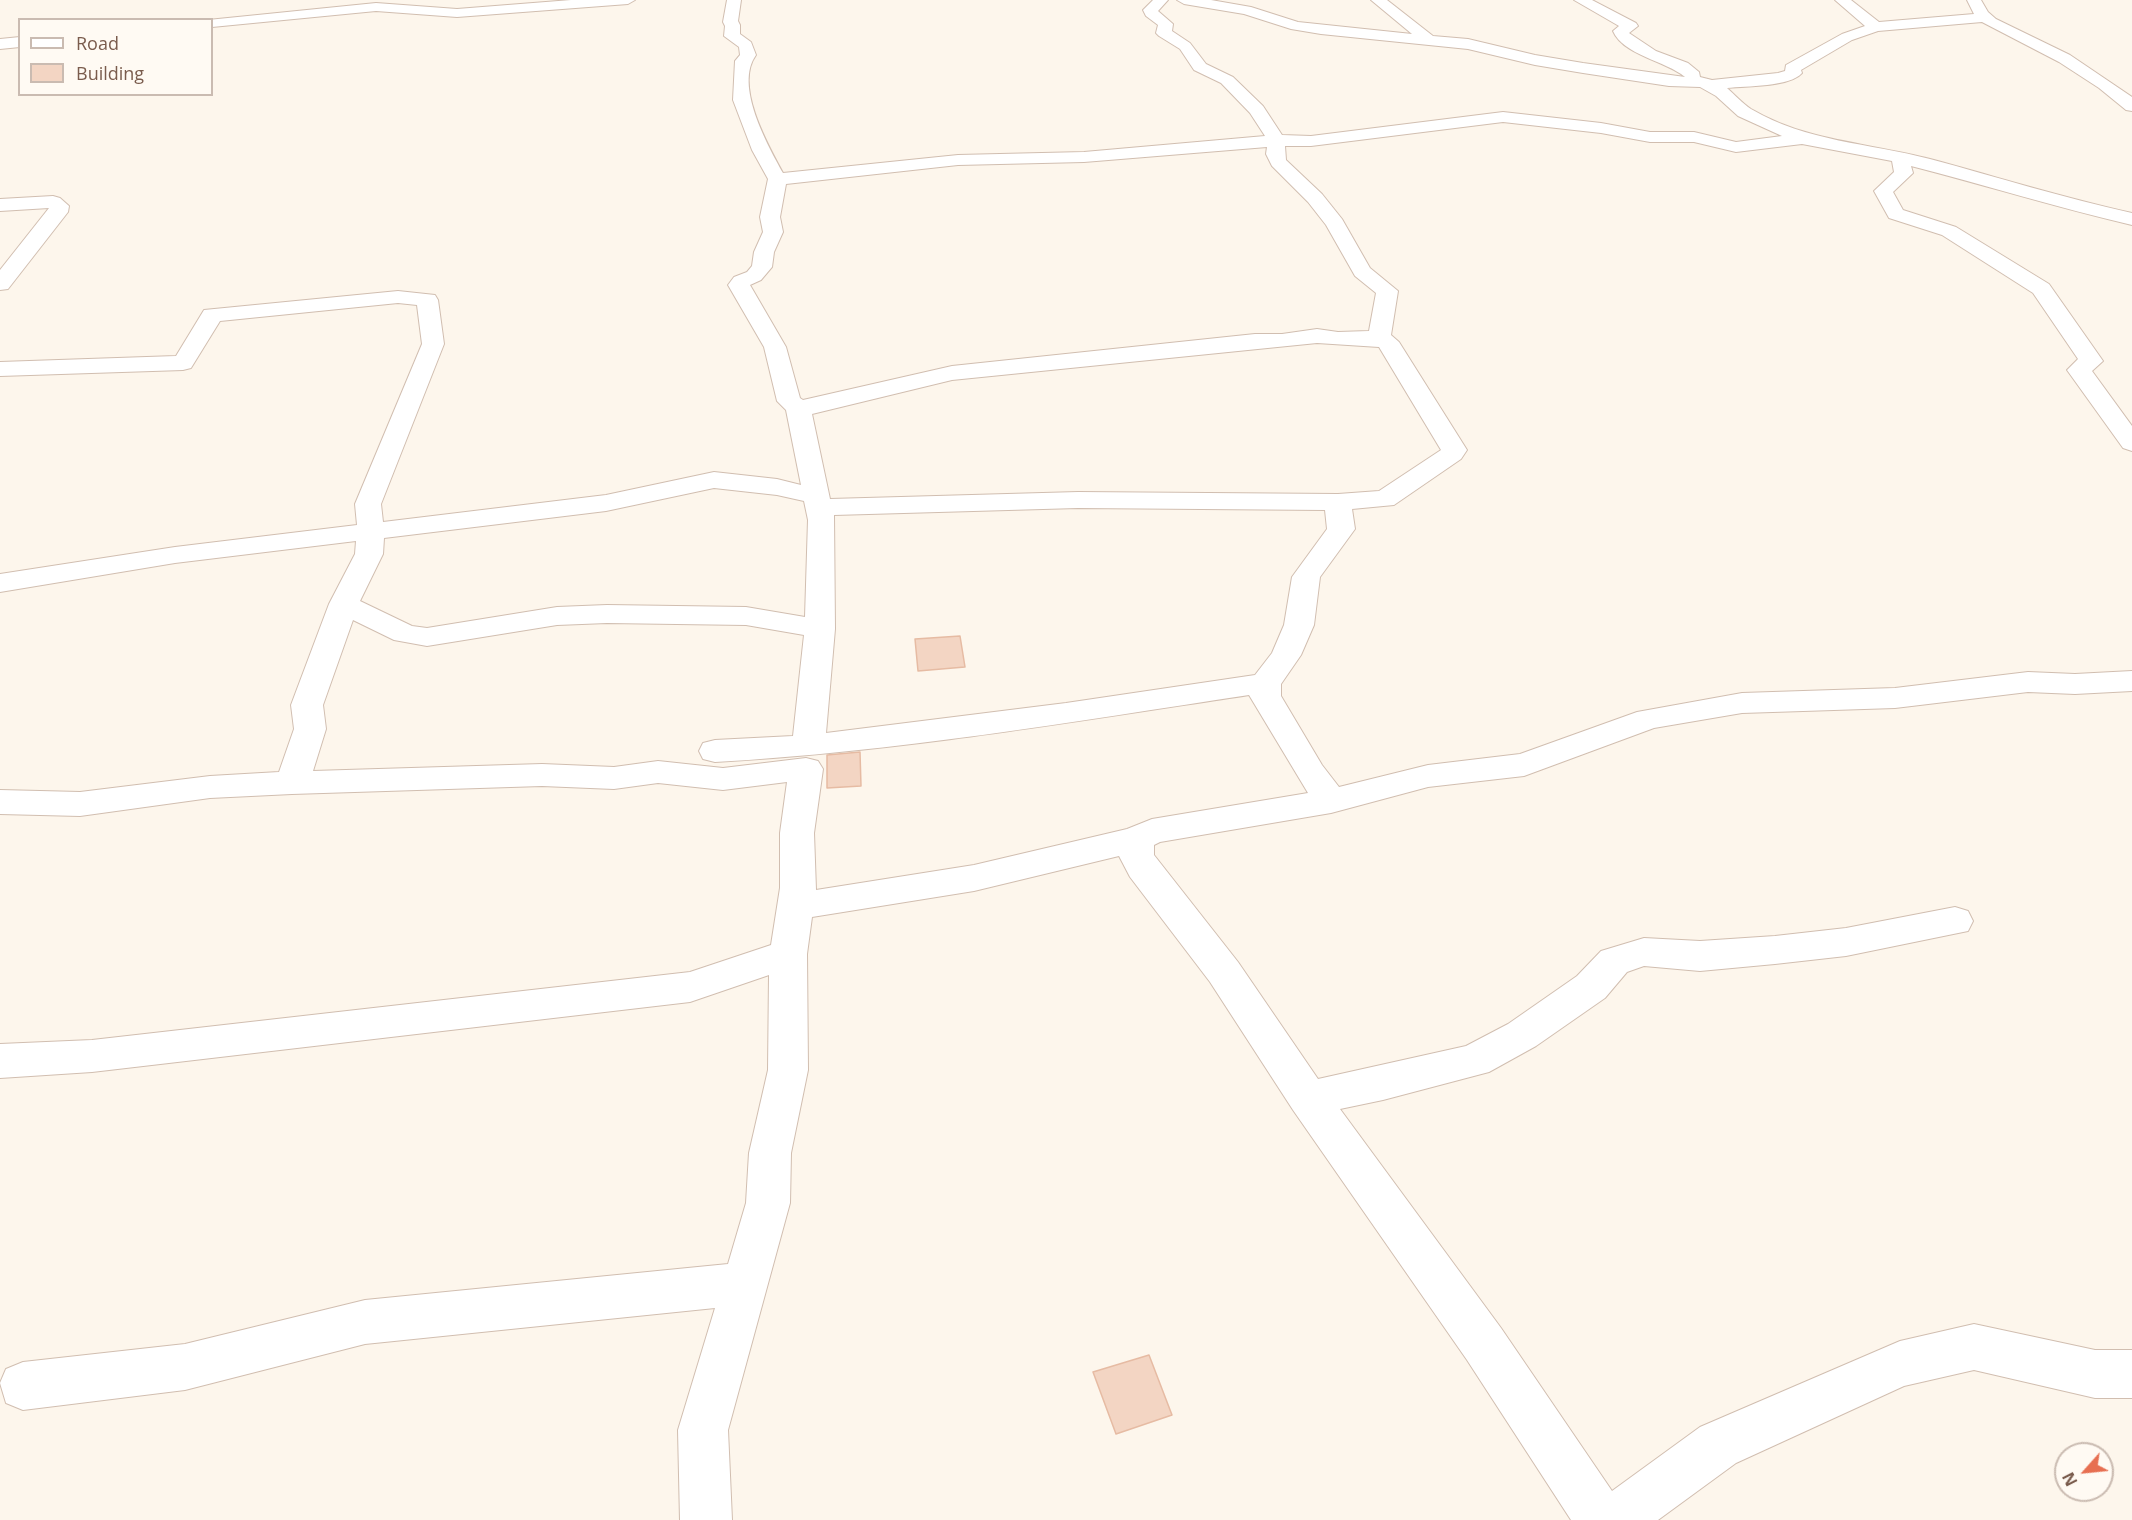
<!DOCTYPE html>
<style>
body{margin:0}
#map{position:relative;width:2132px;height:1520px;overflow:hidden;background:#fdf6ec;font-family:"Open Sans",sans-serif}
canvas{display:block}
.legend{position:absolute;left:18px;top:18px;width:195px;height:78px;box-sizing:border-box;background:#fffaf3;border:2px solid #cabbb1;margin:0;padding:8px 10px;list-style:none;font-size:18px;color:#7a5c4d}
.legend li{display:flex;align-items:center;gap:12px;height:30px}
.legend b{width:30px;border:2px solid #cabbb1}
.north{position:absolute;left:2054px;top:1442px;width:60px;height:60px;box-sizing:border-box;background:#fffaf3;border:2px solid #cabbb1;border-radius:50%;rotate:243deg;font-size:16px;font-weight:700;line-height:24px;text-align:center;color:#7a5c4d}
.north::after{content:'';display:block;margin:auto;width:21px;height:27px;background:#e76f51;clip-path:polygon(50% 0,100% 100%,50% 72%,0 100%)}
</style>
<div id="map">
<canvas width="2132" height="1520"></canvas>
<ul class="legend">
<li><b style="height:8px;background:#fff"></b>Road</li>
<li><b style="height:16px;background:#f3d5c3"></b>Building</li>
</ul>
<div class="north">N</div>
</div>
<script>
const g = document.querySelector('canvas').getContext('2d');
g.lineJoin = 'round';
function fill(path, color) { g.fillStyle = color; g.fill(path, 'evenodd'); }
function trace(path, color, width, dash) { g.strokeStyle = color; g.lineWidth = width; g.lineCap = dash ? 'butt' : 'round'; g.setLineDash(dash || []); g.stroke(path); }
const building = new Path2D(`
 M960,636L965,667L918,671L915,639Z
 M860,752L861,786L827,788V755Z
 M1149,1355L1172,1415L1116,1434L1093,1372Z`);
fill(building, '#f3d5c3');
trace(building, '#e6bba3', 1.5);
const street = new Path2D(`
 M571,0H635L628,4L457,17L376,11L212,27V20H208L376,3L457,9Z
 M727,0H741L738,21L740,25V34L751,42L756,55C734,85 767,144 783,173L958,155L1084,152L1265,136L1250,113L1221,83L1194,70L1180,49L1159,36L1156,33L1158,25L1146,16L1143,10L1153,0H1168L1158,11L1173,24L1172,31L1190,43L1206,64L1233,77L1263,106L1282,135L1311,136L1503,112L1601,123L1650,132H1694L1736,142L1782,136L1738,116L1716,96L1700,87L1669,86L1583,73L1535,65L1468,49L1321,34L1291,29L1244,14L1184,4L1177,0H1211L1251,7L1298,22L1412,34L1371,0H1387L1433,36L1468,39L1535,55L1583,63L1685,77C1666,61 1623,55 1613,31L1619,26L1574,0H1592L1636,23L1638,26L1629,33L1656,51L1688,63L1699,72L1700,77L1712,80L1778,73L1785,71L1786,65L1842,34L1865,26L1835,0H1851L1879,22L1974,14L1967,0H1981L1988,12L1996,19L2070,55L2132,97V111L2126,110L2099,88L2059,62L1982,22L1878,31L1852,40L1801,70L1802,73C1790,87 1746,86 1727,88C1735,95 1743,104 1751,109C1807,142 1869,143 1930,159C1997,177 2064,198 2132,213V225C2058,208 1985,185 1911,166L1913,173L1893,192L1903,210L1956,227L2049,284L2103,361L2092,371L2132,426V451L2123,448L2067,370L2078,359L2033,293L1942,235L1889,218L1874,191L1894,172L1892,161L1802,144L1736,152L1694,142H1650L1601,133L1503,122L1311,146H1285L1286,160L1322,194L1342,219L1370,268L1398,291L1391,335L1399,342L1467,450L1461,459L1394,505L1352,509L1355,529L1320,577L1314,625L1301,655L1281,684V696L1322,765L1339,787L1428,765L1520,754L1637,712L1742,693L1895,688L2028,672L2075,674L2132,671V691L2075,694L2028,692L1895,708L1742,713L1654,728L1524,776L1428,787L1331,813L1160,842L1154,845V855L1238,962L1318,1079L1466,1046L1508,1024L1577,976L1601,951L1644,938L1700,941L1775,936L1846,928L1955,907L1968,911L1973,921L1968,931L1846,956L1775,964L1700,971L1644,966L1627,972L1605,998L1536,1046L1489,1072L1383,1100L1340,1109L1501,1328L1612,1491L1700,1427L1900,1341L1974,1324L2095,1350H2132V1398H2095L1974,1370L1904,1386L1736,1463L1658,1520H1571L1467,1360L1293,1110L1210,982L1130,877L1119,856L974,891L812,917L807,954L808,1070L791,1153L790,1203L728,1430L732,1520H680L678,1430L715,1308L365,1344L185,1390L23,1410L6,1403L0,1383L6,1369L23,1362L185,1344L365,1300L728,1264L746,1203L749,1153L768,1070L769,975L690,1002L92,1072L0,1078V1044L92,1040L690,972L771,945L780,888V833L787,782L723,790L658,783L614,789L542,786L292,794L210,798L80,816L0,814V790L80,792L210,776L279,772L294,729L291,705L329,604L355,554L356,541L175,563L0,592V574L175,547L357,525L355,504L422,344L417,305L398,303L220,321L191,368L183,370L0,376V362L176,356L204,310L398,291L435,295L438,300L444,344L381,504L383,522L606,495L714,472L777,479L801,485L786,410L777,401L764,347L728,285L734,277L747,272L752,266L754,252L763,232L760,217L768,179L752,150L733,100L735,61L740,55L739,47L724,36L725,26L723,22ZM1267,147L1266,154L1272,166L1308,202L1326,225L1355,276L1376,293L1369,331L1338,332L1317,329L1282,334H1255L952,366L803,400L800,398L786,347L750,285L761,280L772,267L774,252L783,232L780,217L786,184L958,165L1084,162ZM1317,343L1379,347L1441,450L1379,491L1338,494L1078,492L830,499L812,414L952,380ZM714,488L777,495L804,501L808,520L805,617L746,607L607,605L557,607L427,628L412,626L360,601L383,554L384,538L606,511ZM1078,508L1325,510L1327,529L1292,577L1284,625L1272,653L1255,675L1066,703L826,733L835,629L834,515ZM353,620L394,640L427,646L557,625L607,623L746,625L804,635L793,736L715,740L703,743L699,751L703,759L715,762C894,752 1072,722 1249,695L1308,793L1152,819L1127,829L974,865L816,890L814,833L823,769L818,761L806,758L723,768L658,761L614,767L542,764L313,771L326,729L323,705Z
 M20,37V47L0,49V39Z
 M53,196L60,198L69,206L68,212L8,289L0,290V270L49,208L0,211V199Z`);
trace(street, '#d1beb0', 2);
fill(street, '#fff');
</script>
